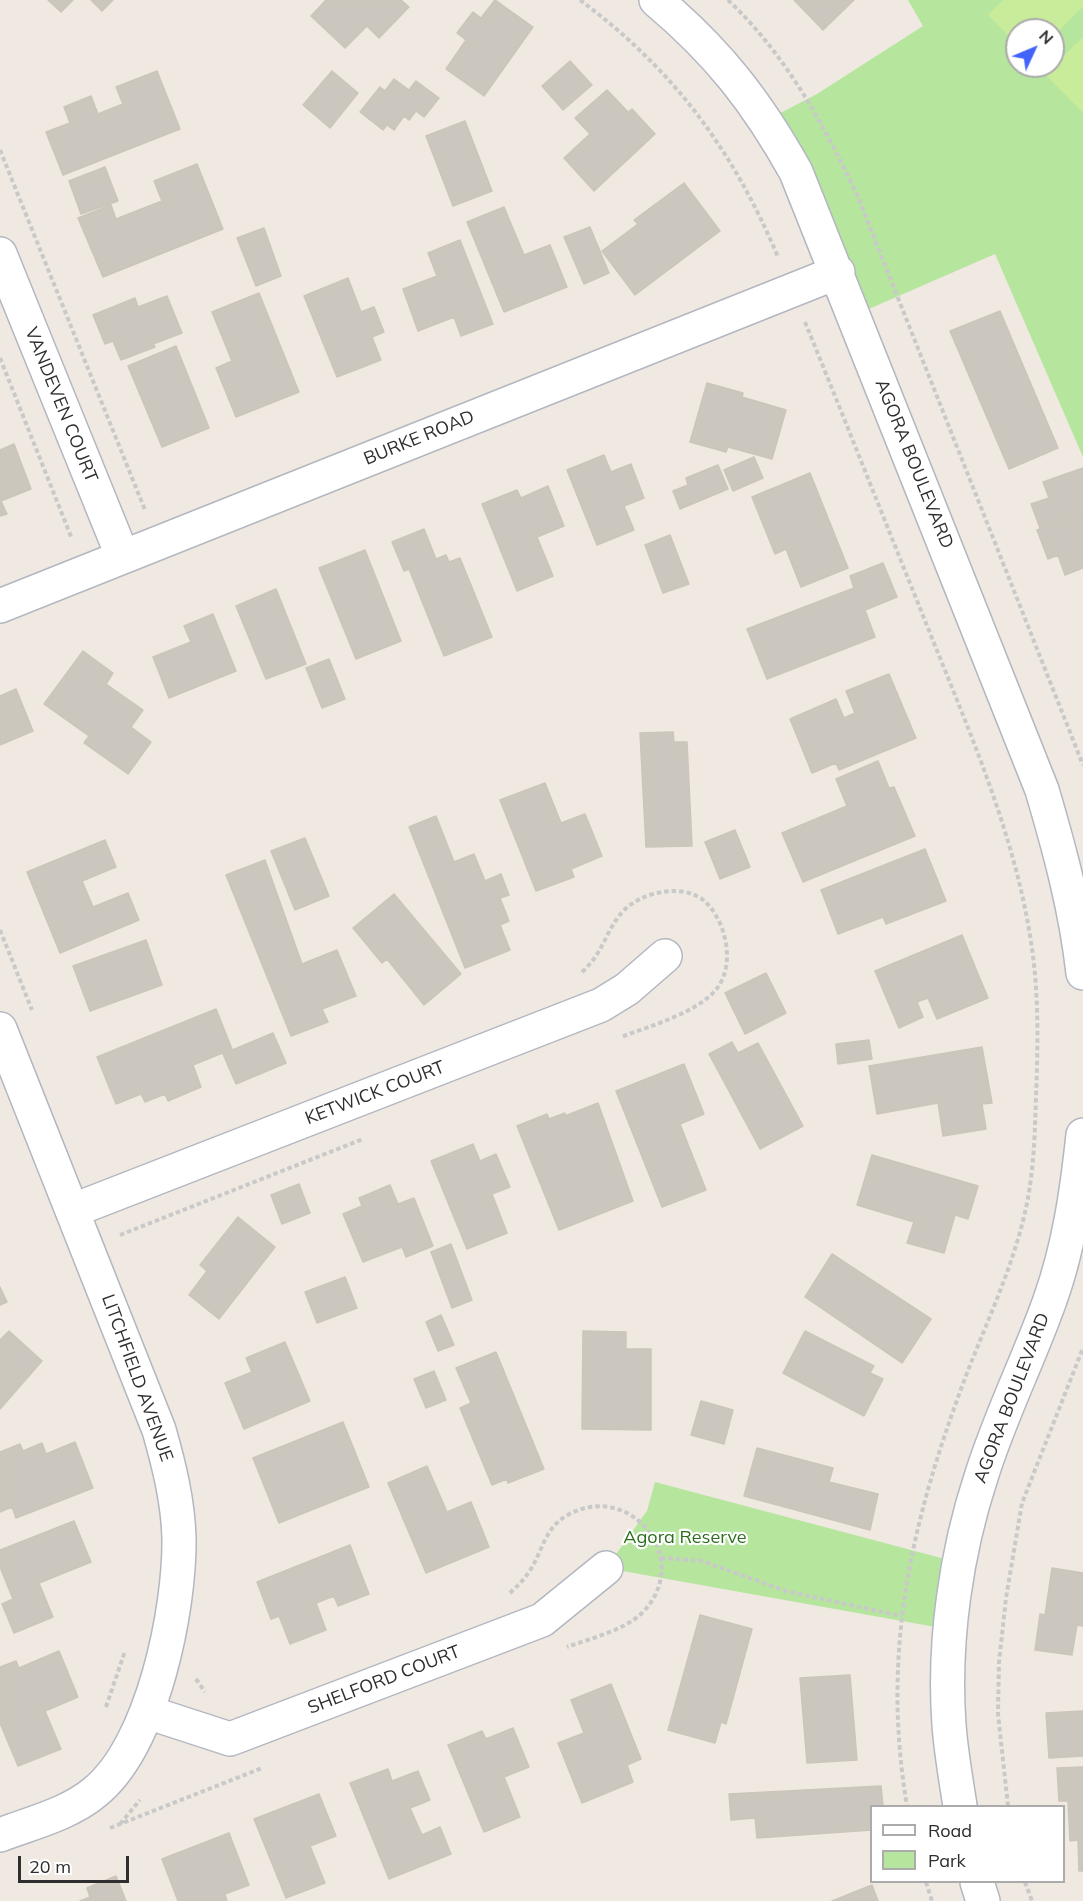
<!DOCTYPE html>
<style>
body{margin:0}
#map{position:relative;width:1083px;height:1901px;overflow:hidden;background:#efe9e1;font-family:Mulish,sans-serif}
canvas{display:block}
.legend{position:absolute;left:870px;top:1805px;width:195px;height:78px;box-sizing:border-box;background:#fff;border:2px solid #ababab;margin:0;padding:8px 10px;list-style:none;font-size:18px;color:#2e2e2e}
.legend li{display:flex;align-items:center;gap:12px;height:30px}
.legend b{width:30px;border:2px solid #ababab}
.north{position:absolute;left:1005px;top:18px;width:60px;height:60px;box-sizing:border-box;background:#fff;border:2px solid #ababab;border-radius:50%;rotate:46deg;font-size:16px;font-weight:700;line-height:24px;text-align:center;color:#2e2e2e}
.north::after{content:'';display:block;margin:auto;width:21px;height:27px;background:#4264fb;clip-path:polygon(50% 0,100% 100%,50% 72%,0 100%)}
.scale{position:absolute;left:18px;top:1856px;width:111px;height:27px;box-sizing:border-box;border:3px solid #2e2e2e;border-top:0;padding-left:8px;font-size:18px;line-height:21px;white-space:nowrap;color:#2e2e2e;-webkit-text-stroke:4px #fff;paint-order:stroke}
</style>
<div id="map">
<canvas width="1083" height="1901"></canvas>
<ul class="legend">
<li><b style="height:8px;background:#fff"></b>Road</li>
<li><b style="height:16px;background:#b6e59e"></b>Park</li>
</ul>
<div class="north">N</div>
<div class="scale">20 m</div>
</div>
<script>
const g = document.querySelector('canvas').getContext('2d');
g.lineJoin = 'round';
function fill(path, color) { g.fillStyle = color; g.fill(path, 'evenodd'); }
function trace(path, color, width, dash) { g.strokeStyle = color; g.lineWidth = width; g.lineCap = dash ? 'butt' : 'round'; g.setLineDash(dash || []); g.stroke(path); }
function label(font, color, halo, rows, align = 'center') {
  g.font = font + ' Mulish,sans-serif'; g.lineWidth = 4.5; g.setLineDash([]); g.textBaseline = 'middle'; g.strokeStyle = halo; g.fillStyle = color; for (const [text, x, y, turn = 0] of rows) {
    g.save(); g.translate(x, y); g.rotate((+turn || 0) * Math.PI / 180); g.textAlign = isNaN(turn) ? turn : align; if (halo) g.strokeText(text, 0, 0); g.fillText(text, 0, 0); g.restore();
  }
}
fill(new Path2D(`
 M908,0H1083V457L995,254L855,315L767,120L817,94L923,26ZM1017,30H1053V66H1017Z
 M655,1482L960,1563L952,1630L606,1568L647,1511Z`), '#b6e59e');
fill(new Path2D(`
 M1003,0H1083V7L1053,36V30H1017V44L988,15Z
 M1083,37V113L1045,74Z`), '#c9ec9a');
const building = new Path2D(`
 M48,0H73L61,12Z
 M91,0H113L102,11Z
 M326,0H401L409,7L379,38L367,26L345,48L311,16Z
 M495,0L533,27L484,96L446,69L466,40L457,33L473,12L481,18Z
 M794,0H854L823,30Z
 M570,61L592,85L563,110L542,86Z
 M157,71L180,129L63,175L46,132L70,123L64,107L91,96L98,114L123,104L116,87Z
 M332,71L358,93L330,128L303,105Z
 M394,79L409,90L416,81L439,98L424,117L416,111L409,120L404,116L394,130L387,125L383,130L360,112L380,87L385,91Z
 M607,90L628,112L632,109L655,134L594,191L564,158L590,134L575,118Z
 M465,121L492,191L453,206L426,136Z
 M197,164L223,229L103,277L78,218L111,205L116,219L162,201L154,181Z
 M105,167L118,201L81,214L69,181Z
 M684,183L720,231L635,295L602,251L638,224L634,220Z
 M504,207L524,255L550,245L567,287L504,312L467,222Z
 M590,227L609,273L584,284L564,237Z
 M264,228L281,276L256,286L237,238Z
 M460,240L493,324L461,336L454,317L418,331L403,289L437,276L428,253Z
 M348,278L361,312L374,307L384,332L372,337L381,360L337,377L304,296Z
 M259,293L299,392L236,417L216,368L232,361L212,312Z
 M167,296L182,333L153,344L155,347L121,360L113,341L105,344L93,315L135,298L138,307Z
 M1000,311L1058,448L1009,469L950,331Z
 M176,346L209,428L162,447L128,366Z
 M707,383L743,393L742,397L786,410L772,459L728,447L726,452L690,442Z
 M14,444L31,489L1,501L7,514L0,516V450Z
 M604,455L611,472L631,464L644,498L624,506L634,530L597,545L567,470Z
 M754,457L763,478L733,491L724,470Z
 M718,465L728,489L680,509L673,491L688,485L686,478Z
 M1083,468V512L1040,528L1031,504L1049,498L1043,482Z
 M810,473L848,568L801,587L786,549L775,554L752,497Z
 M548,486L564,526L537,537L553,576L517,591L482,504L517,490L521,498Z
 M1083,512V568L1065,575L1058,555L1048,559L1037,530Z
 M424,529L436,559L446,555L449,562L460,558L492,637L444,656L409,569L404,571L392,542Z
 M670,535L689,584L663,593L645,545Z
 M365,550L401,641L356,659L319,568Z
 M883,563L897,597L865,610L875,637L767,679L747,629L854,588L850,576Z
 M276,589L306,664L266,679L236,606Z
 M213,614L236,671L169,698L153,657L191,642L184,626Z
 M83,651L113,673L106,684L143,710L131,727L151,742L128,774L84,743L89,736L44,704Z
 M329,659L345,699L322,708L306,668Z
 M889,674L916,738L839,770L836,763L812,773L790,719L836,699L844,718L855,713L846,691Z
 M16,689L33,731L0,745V696Z
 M673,732L674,742H687L692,846L646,847L640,733Z
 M878,761L889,788L894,787L915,836L803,882L782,833L847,806L836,779Z
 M545,783L561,823L585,814L602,856L571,869L574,877L536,891L500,800Z
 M436,816L454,862L474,854L485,881L501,874L509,895L500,898L509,921L500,925L510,950L465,968L409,827Z
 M735,830L750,867L720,879L705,842Z
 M305,838L329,896L295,910L271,851Z
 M105,840L116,867L82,881L93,907L128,893L139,920L60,953L27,872Z
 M925,849L946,901L886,924L883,917L838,934L821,890Z
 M265,860L302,964L337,950L356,996L322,1009L328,1022L291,1036L226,875Z
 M394,894L461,974L424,1005L387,959L382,963L353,928Z
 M962,935L988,998L937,1019L928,998L917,1002L923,1017L899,1028L875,971Z
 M146,940L162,985L90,1011L73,966Z
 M766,973L786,1013L745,1034L725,993Z
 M216,1009L232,1049L193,1065L201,1087L168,1101L165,1094L145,1102L141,1094L116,1104L97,1057Z
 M273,1033L286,1063L236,1084L223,1054Z
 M869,1040L872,1059L838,1064L836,1044Z
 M732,1042L738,1053L758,1043L803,1126L760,1149L709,1054Z
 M982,1047L992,1103L982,1104L986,1129L943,1136L938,1103L877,1114L869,1066Z
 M684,1064L704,1114L680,1124L706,1190L662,1207L616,1091Z
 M598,1103L633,1201L559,1230L517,1126L547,1114L549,1119L565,1113V1116Z
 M473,1144L480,1161L496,1154L510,1187L492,1194L507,1233L467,1249L431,1161Z
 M872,1155L978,1186L968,1219L955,1215L944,1253L907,1243L914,1222L857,1205Z
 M299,1184L310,1213L282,1224L271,1195Z
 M390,1185L398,1204L414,1198L433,1246L406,1257L402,1247L363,1262L343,1214L362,1206L359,1198Z
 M238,1217L275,1247L219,1319L189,1295L207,1271L200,1265Z
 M451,1244L472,1300L452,1308L431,1252Z
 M832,1254L931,1319L902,1363L805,1297Z
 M345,1277L357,1308L317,1323L305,1292Z
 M0,1287L7,1302L0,1305Z
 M441,1315L454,1345L438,1351L426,1322Z
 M9,1331L42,1361L0,1409V1340Z
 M583,1331L626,1332V1349H651V1430L582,1429Z
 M805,1331L874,1366L870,1373L883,1379L864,1416L783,1373Z
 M285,1342L310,1401L244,1429L225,1383L252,1372L246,1358Z
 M496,1352L544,1469L508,1483L507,1479L492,1485L460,1408L471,1403L456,1368Z
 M434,1371L446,1400L426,1408L414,1379Z
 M701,1401L733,1410L724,1444L691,1435Z
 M343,1422L369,1487L279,1523L253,1458Z
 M75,1442L93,1488L16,1518L12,1507L0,1512V1452L20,1444L23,1451L42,1443L46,1454Z
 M757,1448L833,1468L829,1482L878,1494L870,1530L744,1496Z
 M427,1466L447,1512L471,1502L489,1547L426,1573L388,1483Z
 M74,1521L91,1562L39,1583L53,1617L14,1633L2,1604L13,1599L0,1567V1550Z
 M350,1545L369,1594L338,1606L334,1596L316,1603L326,1630L290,1644L279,1616L271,1619L257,1582Z
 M1052,1568L1083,1573V1626L1077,1625L1072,1655L1035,1650L1040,1614L1045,1615Z
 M700,1615L752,1629L726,1724L721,1722L715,1743L668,1730Z
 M59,1651L78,1697L45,1711L61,1749L18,1766L0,1723V1667L16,1661L19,1668Z
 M850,1675L857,1760L807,1763L800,1678Z
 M611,1684L641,1759L627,1765L633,1782L582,1803L558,1743L584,1733L571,1700Z
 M1083,1711V1756L1049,1758L1046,1713Z
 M513,1728L529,1767L504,1777L520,1817L484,1832L448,1745L482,1731L486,1739Z
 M1083,1767V1871H1079L1078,1840L1070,1841L1068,1801H1059L1057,1768Z
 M388,1769L392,1781L418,1771L430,1800L410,1808L422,1835L440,1827L451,1854L389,1879L350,1783Z
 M881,1786L883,1806H872V1830L757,1838L755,1818L731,1820L729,1794Z
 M319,1794L336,1836L310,1846L325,1883L286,1898L254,1819Z
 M229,1833L249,1885L225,1894L227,1901H178L162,1859Z
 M116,1876L126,1901H80L90,1897L87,1888Z
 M872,1885L878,1901H832Z`);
fill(building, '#cbc7bf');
trace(building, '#cbc5ba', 1.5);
const street = new Path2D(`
 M656,0C718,52 757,102 796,172L1042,790C1060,851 1076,910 1083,973
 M0,254L122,555
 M0,606L838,272
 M0,1029L159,1430C169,1465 178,1501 179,1538C180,1609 153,1745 95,1792C69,1814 31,1823 0,1835
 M74,1210L601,1005L627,989L665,956
 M147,1712L230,1739L542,1620L606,1568
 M960,1806C956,1780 951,1752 949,1725C943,1642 956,1552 982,1474C1001,1414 1029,1359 1050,1300C1069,1247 1077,1191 1083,1135
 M977,1882L983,1901`);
trace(street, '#b4b7c1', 36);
trace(new Path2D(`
 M580,0C674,70 733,150 778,257
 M728,0C787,56 824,125 858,197L1083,765
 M0,150L145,510
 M805,322C845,420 884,519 924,618C965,722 1014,829 1031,942C1039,992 1038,1046 1036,1097C1035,1130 1034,1165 1028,1198C1016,1262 987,1320 964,1381C911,1523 881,1653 907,1806
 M0,358L72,539
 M0,930L32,1010
 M582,972C610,947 606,916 640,899C658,890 685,887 702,899C725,917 736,962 718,987C700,1012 650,1026 621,1037
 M120,1235L363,1139
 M661,1558L702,1561L786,1591L901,1616
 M510,1593C517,1586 524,1580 529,1572C542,1553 544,1529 566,1516C630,1478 695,1560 642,1613C623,1631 591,1638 567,1647
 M196,1679L205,1692
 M106,1707L125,1651
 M1008,1806L998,1714L999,1662L1006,1598L1022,1503L1083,1348
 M120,1824L140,1800
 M110,1828L262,1768
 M926,1882L932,1901
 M1025,1882L1032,1901`), '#c9c9c9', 4, [4.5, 3]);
trace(street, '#fff', 33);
label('18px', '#2e2e2e', '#fff', [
 ["VANDEVEN COURT",61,405,68],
 ["BURKE ROAD",419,438,-22],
 ["AGORA BOULEVARD",914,464,68],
 ["KETWICK COURT",375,1093,-21],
 ["LITCHFIELD AVENUE",137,1378,70],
 ["AGORA BOULEVARD",1012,1398,-69],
 ["SHELFORD COURT",384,1680,-21]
]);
label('18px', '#2c6e1b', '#fff', [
 ["Agora Reserve",685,1538]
]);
</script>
